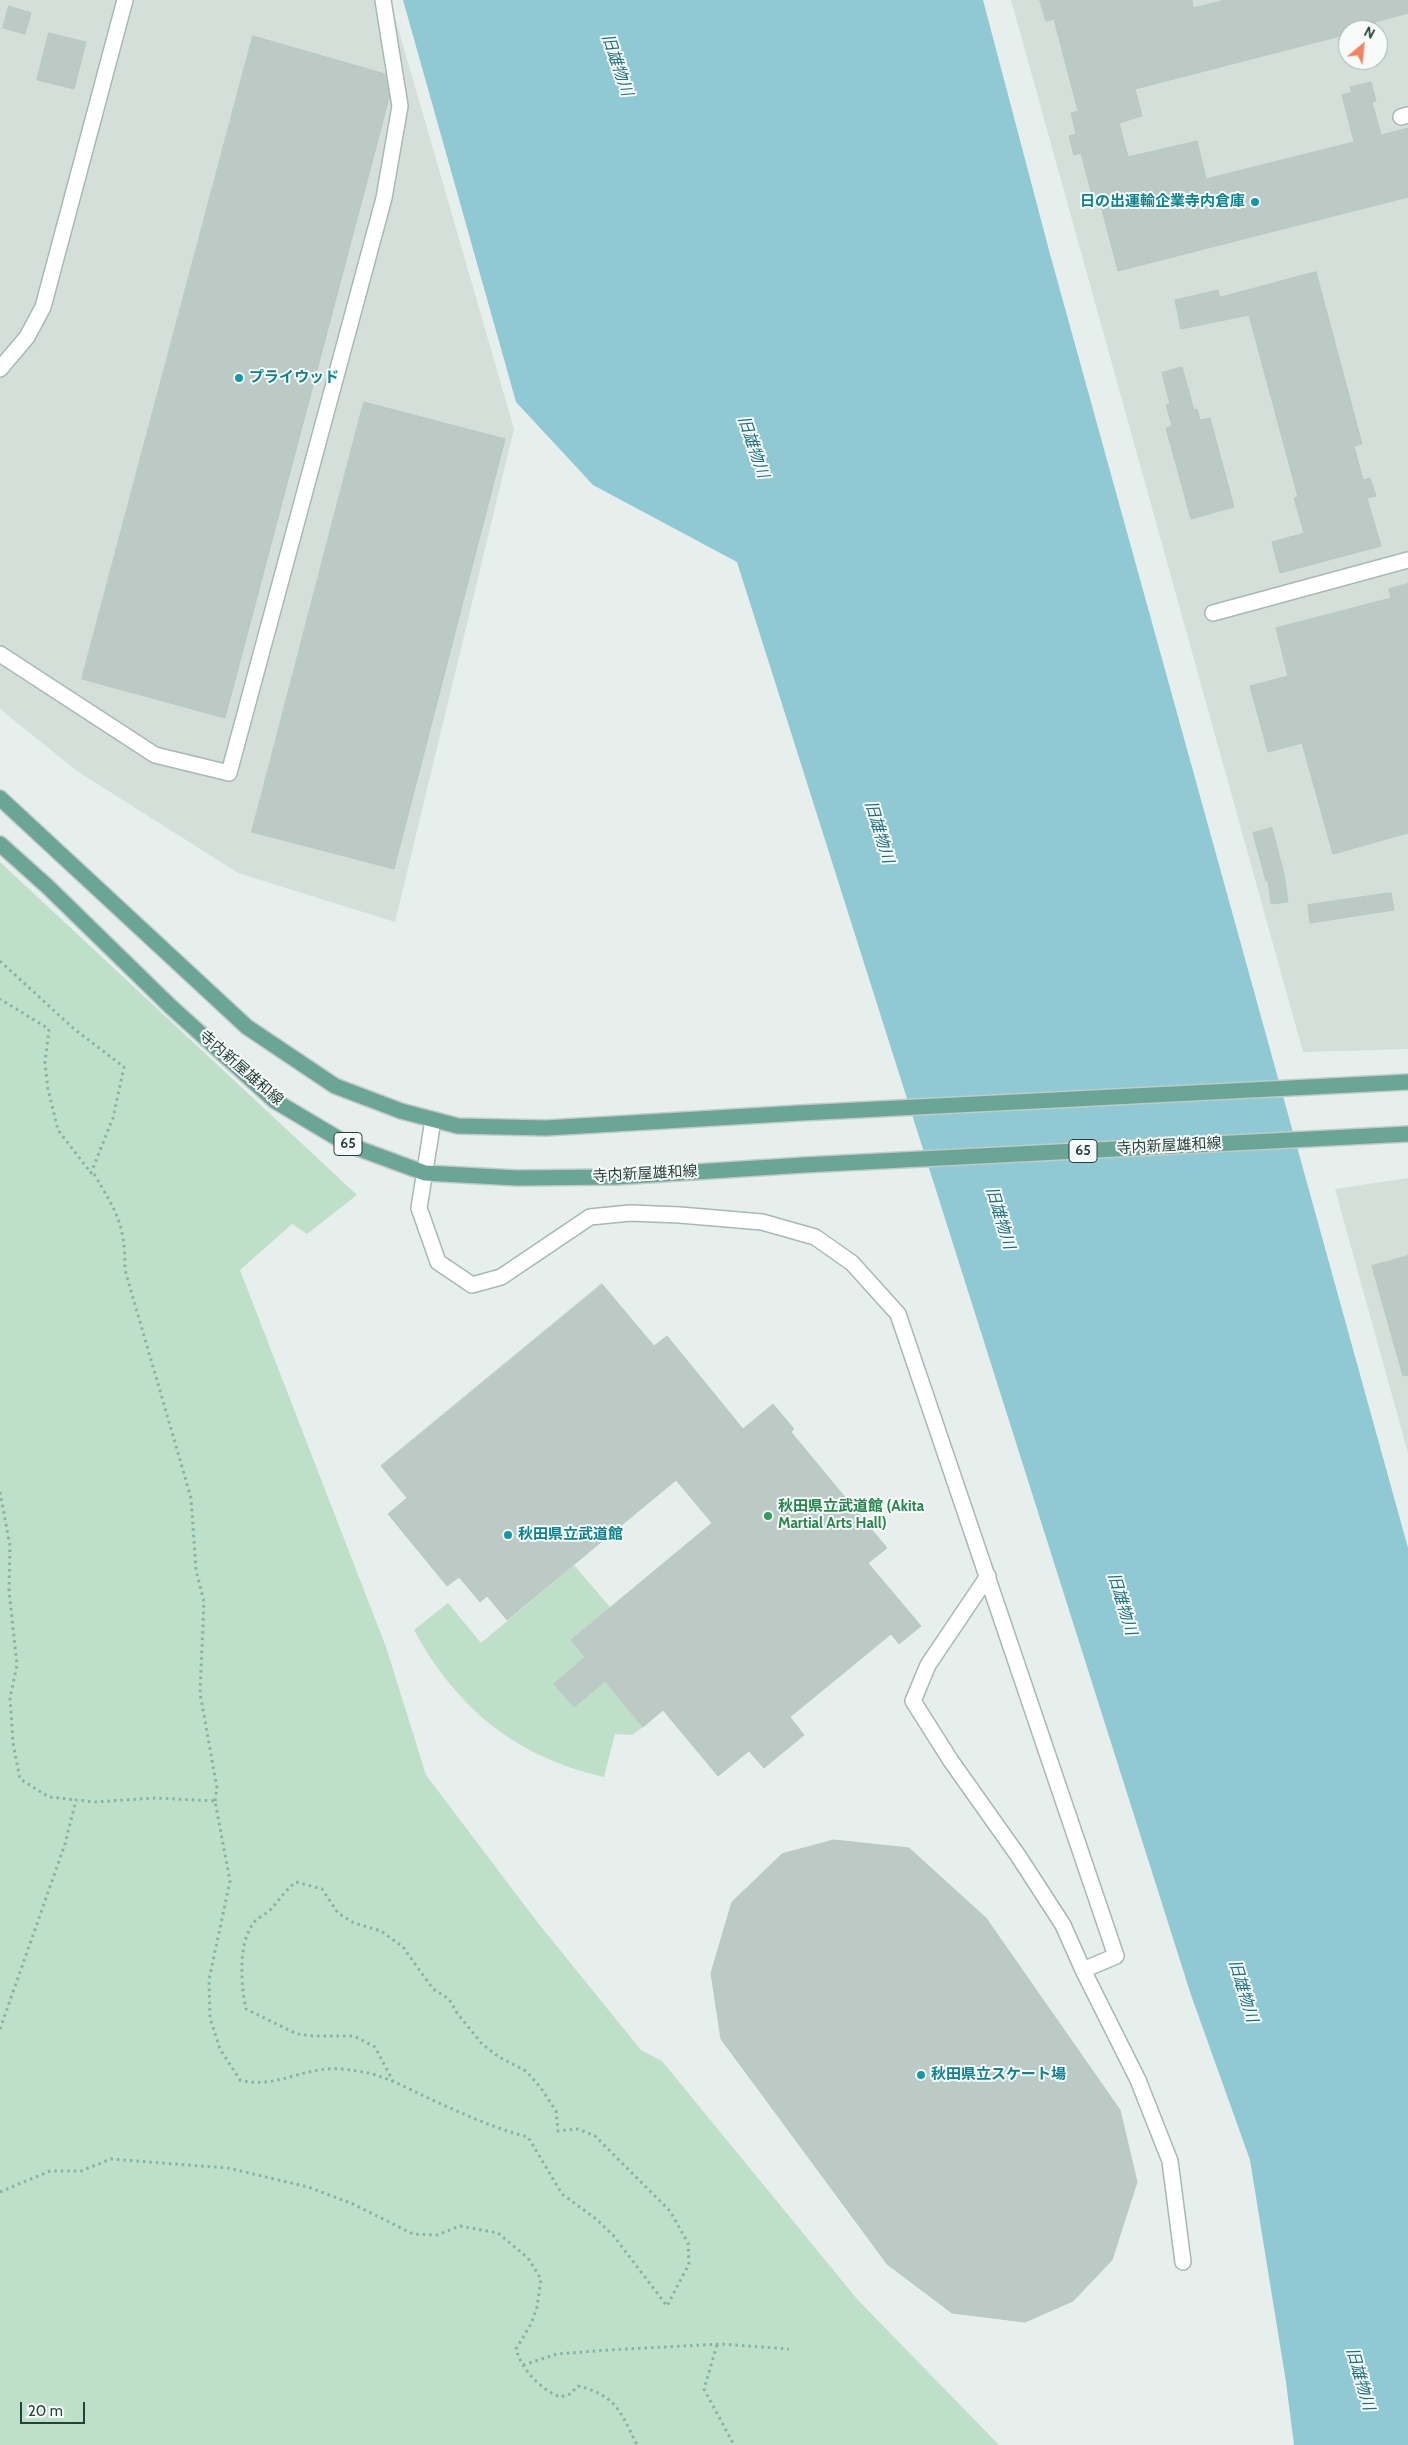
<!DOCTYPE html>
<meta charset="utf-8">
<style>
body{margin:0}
#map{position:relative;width:1408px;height:2445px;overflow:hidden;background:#e6efeb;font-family:Cabin,sans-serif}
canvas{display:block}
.north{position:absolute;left:1338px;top:20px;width:50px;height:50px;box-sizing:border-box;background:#f7fbf9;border:1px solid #a3b1ad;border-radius:50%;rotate:28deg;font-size:14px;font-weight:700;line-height:20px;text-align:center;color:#24423a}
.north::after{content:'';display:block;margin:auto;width:18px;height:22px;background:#f4845f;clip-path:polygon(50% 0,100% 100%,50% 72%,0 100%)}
.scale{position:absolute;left:20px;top:2402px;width:65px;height:22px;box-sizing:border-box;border:2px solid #24423a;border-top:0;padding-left:6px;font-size:15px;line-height:18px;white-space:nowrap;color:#24423a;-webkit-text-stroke:4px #f7fbf9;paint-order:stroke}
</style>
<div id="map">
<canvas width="1408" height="2445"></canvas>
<div class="north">N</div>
<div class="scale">20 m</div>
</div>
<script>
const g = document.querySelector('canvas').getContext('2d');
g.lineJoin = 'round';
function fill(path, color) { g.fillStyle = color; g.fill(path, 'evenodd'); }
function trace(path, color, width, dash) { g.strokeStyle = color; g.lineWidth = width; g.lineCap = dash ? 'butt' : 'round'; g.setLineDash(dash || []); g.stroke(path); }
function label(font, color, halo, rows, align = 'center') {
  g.font = font + ' Cabin,"Noto Sans JP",sans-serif'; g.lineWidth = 4; g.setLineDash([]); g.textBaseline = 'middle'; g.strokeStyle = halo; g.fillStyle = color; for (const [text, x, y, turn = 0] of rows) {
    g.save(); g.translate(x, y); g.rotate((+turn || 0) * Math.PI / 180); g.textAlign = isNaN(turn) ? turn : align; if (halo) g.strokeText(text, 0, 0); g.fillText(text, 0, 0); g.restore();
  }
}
fill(new Path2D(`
 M0,0H390L514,429L395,922L238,873L77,771L0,709Z
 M1011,0H1408V1049L1303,1052ZM1348,30H1378V60H1348Z
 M1408,1178V1453L1335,1189Z`), '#d4dfda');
fill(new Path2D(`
 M0,862L357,1195L307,1234L292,1224L240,1270L386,1647L426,1775L538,1923L641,2050L662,2061L857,2299L999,2445H0Z
 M574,1565L610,1607L571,1640L643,1727L632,1735L615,1734L604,1777C516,1757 457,1709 414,1630L448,1603L481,1643Z`), '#bfe0c8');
fill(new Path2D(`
 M403,0H983L1050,254L1408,1548V2445H1294L1286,2382L1250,2160L1191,1995L737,562L593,485L516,402Z`), '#8ec9d4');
const building = new Path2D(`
 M1040,0H1192L1193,8L1225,0H1408V13L1357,27L1358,30H1348V34L1135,89L1142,116L1119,123L1128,157L1197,141L1206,179L1354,142L1342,95L1352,92L1350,87L1371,82L1376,101L1372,102L1381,135L1408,128V197L1118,271L1100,202L1094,203L1081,153L1074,155L1069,136L1076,134L1071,113L1078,111L1054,19L1046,21Z
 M9,6L31,13L25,34L3,28Z
 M49,33L86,42L74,89L37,80Z
 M253,36L385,74L389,98L225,718L82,679Z
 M1316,272L1362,444L1354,446L1363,480L1370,478L1376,496L1367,498L1381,546L1280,573L1272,542L1304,533L1294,498L1298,497L1249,315L1181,329L1175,300L1218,290L1220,297Z
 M1182,367L1194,410L1197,409L1200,420L1210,418L1234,507L1191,519L1166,428L1172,426L1166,405L1170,404L1162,373Z
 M364,402L505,439L394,869L252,832Z
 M1408,584V833L1333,854L1302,743L1268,752L1250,686L1288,676L1276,628L1391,598L1389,589Z
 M1272,828L1284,874L1288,902L1271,904L1268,880L1266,881L1253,833Z
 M1391,893L1394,910L1310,923L1308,905Z
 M1408,1256V1375L1403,1376L1372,1266Z
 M602,1284L654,1346L667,1336L743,1429L773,1404L794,1429L791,1432L887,1548L868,1563L921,1626L899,1644L891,1634L790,1717L804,1735L764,1768L749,1751L718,1776L663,1710L643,1727L605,1681L574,1707L554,1684L585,1657L571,1640L712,1523L676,1480L507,1620L487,1596L480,1602L459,1577L447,1586L388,1514L407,1498L381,1466Z
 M834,1840L909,1848L986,1918L1120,2110L1137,2182L1112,2260L1073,2301L1025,2322L952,2313L887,2264L721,2039L711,1973L732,1902L782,1854Z`);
fill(building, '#bbcac4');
trace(building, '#b8c9c2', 1);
const minor = new Path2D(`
 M1401,117L1408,115
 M0,369L27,337L43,307L125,0
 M1213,613L1408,560
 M0,654L155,755L229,773L384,198L400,106L383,0
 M433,1120L419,1208L438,1262L472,1285L501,1277L590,1217L630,1213L680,1215L762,1222L815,1237L852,1263L898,1314L1116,1956L1083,1970L1138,2080L1170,2161L1183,2262
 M988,1576L928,1665L913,1701L951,1761L1019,1857L1063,1925L1083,1970`);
const major = new Path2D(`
 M0,798L247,1027L335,1086L401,1111L458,1126L546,1128L800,1113L1408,1082
 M0,844L48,887L170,1006L275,1101L349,1145L425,1173L517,1178L616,1177L804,1165L1408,1134`);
trace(minor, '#a8b8b2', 18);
trace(major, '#c2cac8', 18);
trace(new Path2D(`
 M0,961L73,1028L124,1067L113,1118L91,1173L58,1130L48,1089L45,1063L49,1029L0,999
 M94,1174C117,1213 125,1224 125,1270L191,1498L196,1570L204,1602L200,1693L217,1788L215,1801
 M0,1492L10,1546L9,1591L17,1665L10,1698L13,1743L20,1779L49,1797L76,1800
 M0,2029L65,1844L76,1800L95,1802L155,1798L215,1801L230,1881L209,1980L210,2018L220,2049L240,2080C268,2088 292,2074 319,2070C335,2067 353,2070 368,2073C389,2078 409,2089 428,2098C461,2113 493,2128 528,2137L562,2194L596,2219L613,2235L667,2306L689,2264L688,2243L670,2211L595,2136L578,2129L558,2131L556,2111L541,2088L526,2071L499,2057L482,2044L457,2013L449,1999L433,1989L403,1947L381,1931L354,1923L338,1913L322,1889L296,1882C285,1890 279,1901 270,1910C265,1915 255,1919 252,1925C238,1946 241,1986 246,2009L297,2034L314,2036H354L375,2047L394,2083
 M0,2192L50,2171H81L111,2159L228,2168L308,2187L353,2204L413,2234L437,2235L460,2226L498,2233L528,2258L541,2279L537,2307L531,2324L516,2349C522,2370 540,2389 560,2397L570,2394L578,2386C617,2396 620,2411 637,2445
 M717,2345L704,2389L734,2445
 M523,2365L557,2354L608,2350L721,2344L789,2349`), '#86b3a5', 3, [2.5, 4]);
trace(minor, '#fff', 15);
trace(major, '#6aa596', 15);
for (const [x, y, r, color] of [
 [1255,202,5,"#0f9aa8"],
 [239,378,5,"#0f9aa8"],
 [768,1516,5,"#2e9e5b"],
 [508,1535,5,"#0f9aa8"],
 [921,2075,5,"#0f9aa8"]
]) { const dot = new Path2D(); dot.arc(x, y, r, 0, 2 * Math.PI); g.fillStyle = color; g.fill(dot); trace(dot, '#f7fbf9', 2); }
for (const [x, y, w] of [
 [348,1144,28],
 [1083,1151,28]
]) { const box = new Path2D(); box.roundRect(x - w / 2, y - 11.5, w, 23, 4); g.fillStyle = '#f7fbf9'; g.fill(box); trace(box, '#24423a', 1); }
label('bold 14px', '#24423a', null, [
 ["65",348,1144],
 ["65",1083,1151]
]);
label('bold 15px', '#0d838f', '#f7fbf9', [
 ["日の出運輸企業寺内倉庫",1245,202,"right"],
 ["プライウッド",249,378],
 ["秋田県立武道館",518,1535],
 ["秋田県立スケート場",931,2075]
], 'left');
label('15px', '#24423a', '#f7fbf9', [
 ["寺内新屋雄和線",241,1068,41],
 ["寺内新屋雄和線",1169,1146,-3],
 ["寺内新屋雄和線",645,1174,-3]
]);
label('bold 15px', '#27864d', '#f7fbf9', [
 ["秋田県立武道館 (Akita",778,1507],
 ["Martial Arts Hall)",778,1524]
], 'left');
label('italic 16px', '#1c6f80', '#f7fbf9', [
 ["旧雄物川",617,65,71],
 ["旧雄物川",753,447,71],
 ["旧雄物川",879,832,73],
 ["旧雄物川",1000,1218,73],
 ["旧雄物川",1122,1604,73],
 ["旧雄物川",1243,1991,73],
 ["旧雄物川",1360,2379,74]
]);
</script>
